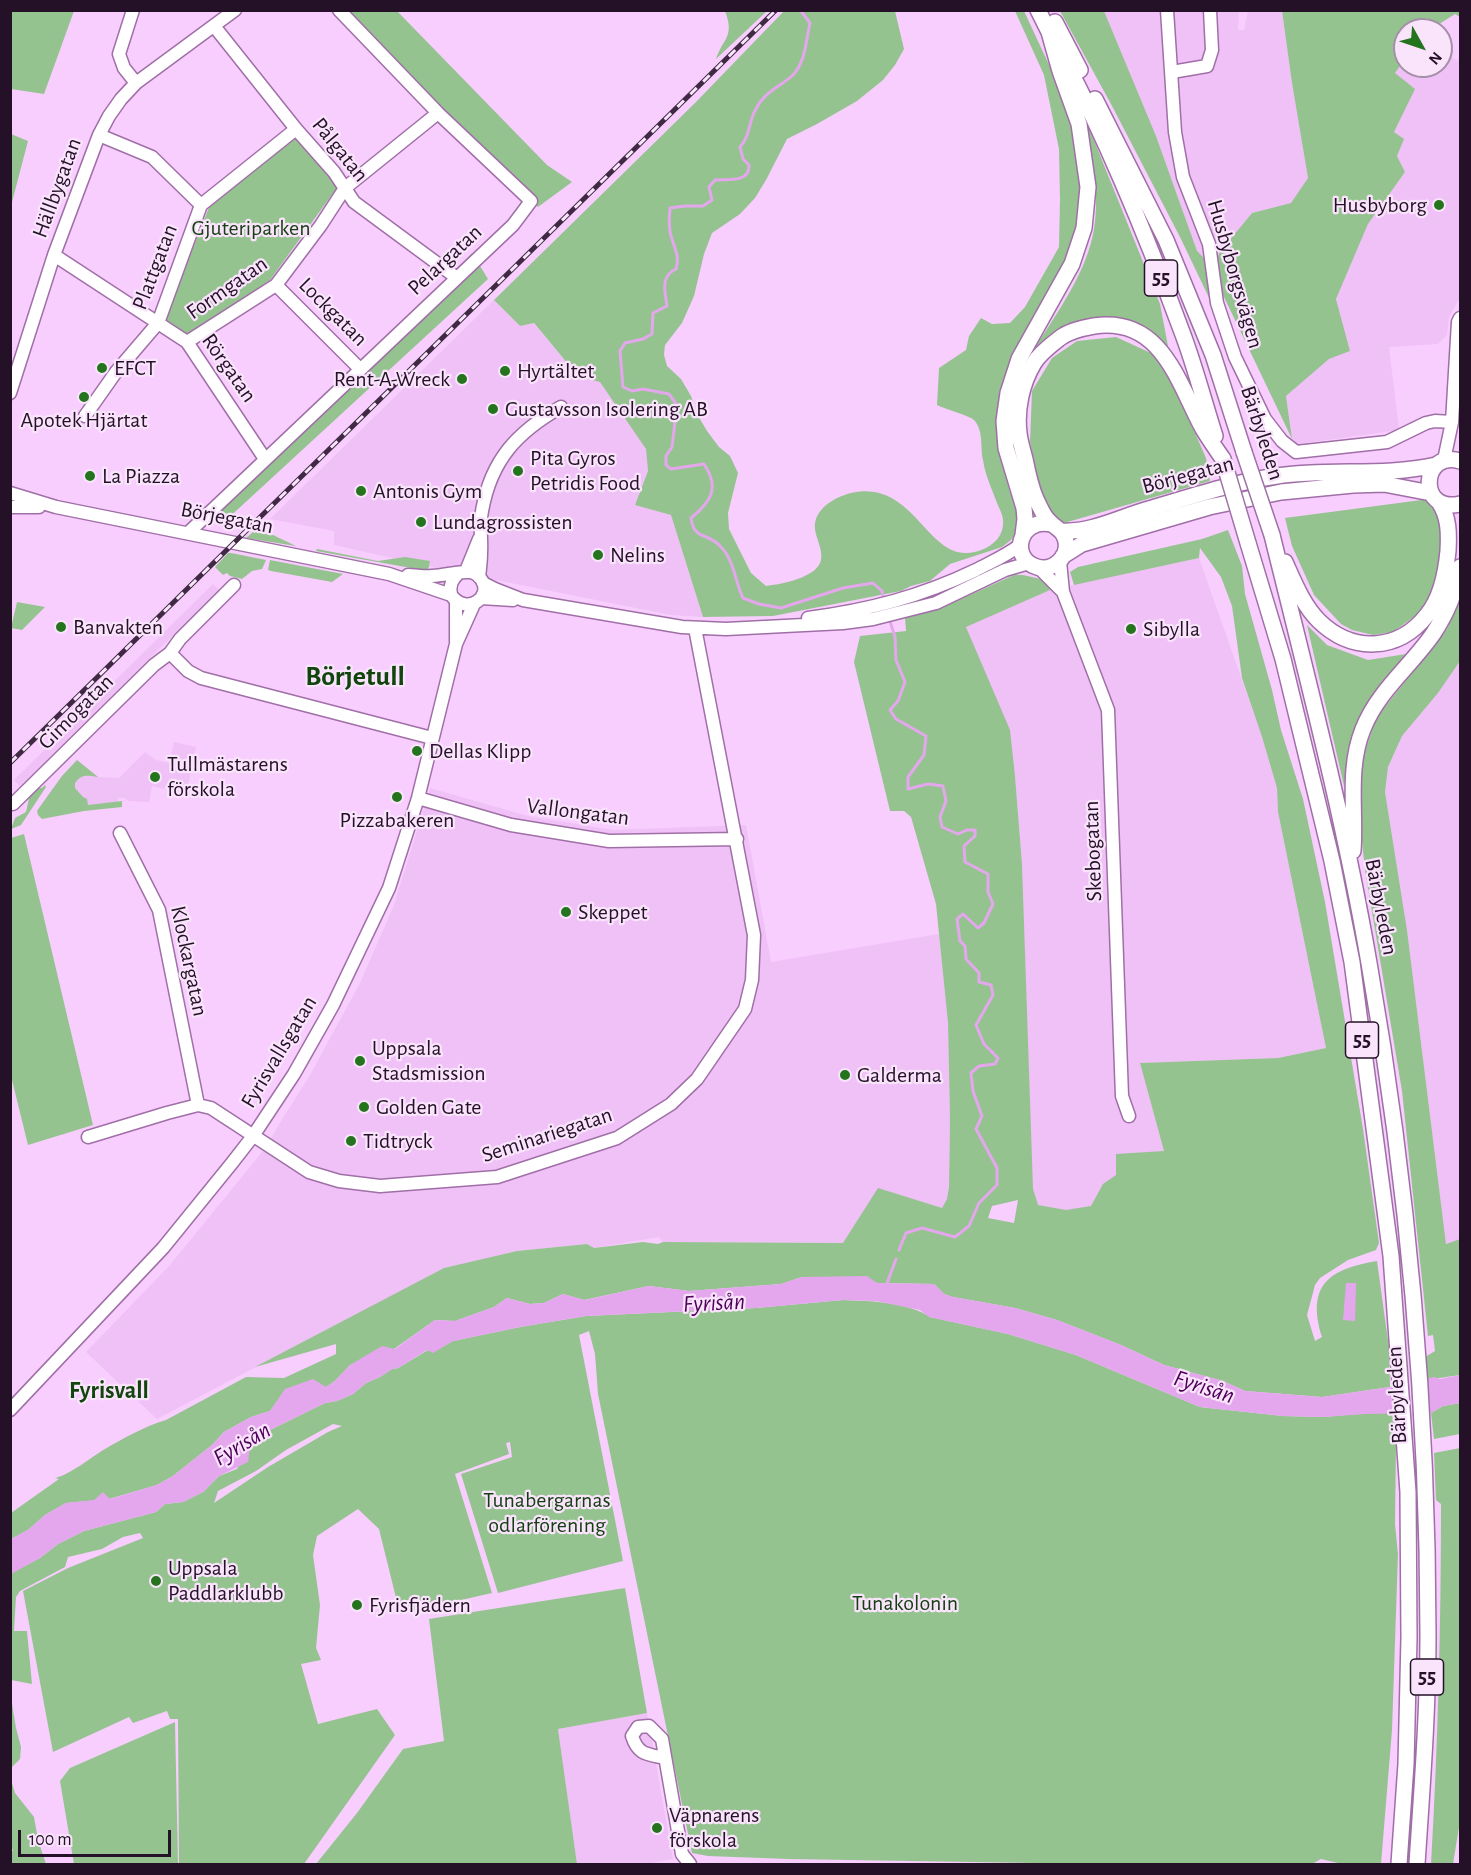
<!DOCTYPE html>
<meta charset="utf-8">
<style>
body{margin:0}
#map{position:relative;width:1471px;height:1875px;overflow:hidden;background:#f8cefe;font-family:"Alegreya Sans",sans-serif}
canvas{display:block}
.frame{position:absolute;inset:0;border:12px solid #241127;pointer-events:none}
.north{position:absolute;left:1393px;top:18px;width:60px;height:60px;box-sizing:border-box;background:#f9e4fc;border:2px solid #a490a7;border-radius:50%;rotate:130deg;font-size:16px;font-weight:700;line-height:24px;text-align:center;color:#241127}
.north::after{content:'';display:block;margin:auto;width:21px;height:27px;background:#24741d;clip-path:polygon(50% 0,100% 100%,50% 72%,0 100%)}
.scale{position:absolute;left:18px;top:1830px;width:153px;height:27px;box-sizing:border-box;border:3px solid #241127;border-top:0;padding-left:8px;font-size:18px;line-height:21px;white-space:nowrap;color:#241127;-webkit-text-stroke:4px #f9e4fc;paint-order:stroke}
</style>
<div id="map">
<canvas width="1471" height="1875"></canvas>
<div class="frame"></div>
<div class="north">N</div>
<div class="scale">100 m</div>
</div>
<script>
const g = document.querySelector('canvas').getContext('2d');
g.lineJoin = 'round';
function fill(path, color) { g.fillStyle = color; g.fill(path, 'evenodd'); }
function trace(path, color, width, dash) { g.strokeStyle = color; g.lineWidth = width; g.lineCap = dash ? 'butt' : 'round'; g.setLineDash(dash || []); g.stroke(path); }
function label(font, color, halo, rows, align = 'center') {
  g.font = font + ' "Alegreya Sans",sans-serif'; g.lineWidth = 4.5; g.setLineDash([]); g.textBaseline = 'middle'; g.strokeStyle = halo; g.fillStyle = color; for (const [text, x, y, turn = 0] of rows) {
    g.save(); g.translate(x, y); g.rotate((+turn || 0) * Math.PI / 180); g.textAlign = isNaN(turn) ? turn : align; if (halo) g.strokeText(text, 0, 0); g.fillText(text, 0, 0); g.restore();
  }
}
fill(new Path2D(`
 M1104,11H1239L1238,30H1244L1248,11H1282L1292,83L1308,178L1291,203L1252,213L1219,253L1204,258L1197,252L1156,136Z
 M1441,50L1457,61L1460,55V298L1449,317L1447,335L1438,344L1389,347L1399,430L1298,444L1292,439L1286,396L1329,359L1350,351L1336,299L1368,224L1405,172L1397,156L1394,132L1395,73L1405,59V66H1441Z
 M494,300L520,326L533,323L578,376L600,381L623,413L646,449L648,471L635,504L671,515L703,617L671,615L436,568L334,545V531L270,519Z
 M1199,558L1262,737L1277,788L1278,812L1326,1048L1278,1058L1140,1063L1164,1151L1170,1220H1033L1022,864L1015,776L966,626L1050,590Z
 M213,584L219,590L20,786L14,780Z
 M1460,661V1239L1446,1244L1407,930L1385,792L1388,767L1402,736L1438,693Z
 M174,742L196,747L187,791L165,787L164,789L152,786L149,802L129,801L124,798H118V802L64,808L46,798L62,776L77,760L98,777L119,778L145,752L156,760L169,763Z
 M430,788L528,816L613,830L746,825L771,962L939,934L948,1023L950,1119L949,1187L947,1199L942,1209L843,1243L663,1242L659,1237L594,1248L587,1244L517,1251L444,1268L157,1419L86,1352L170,1265L267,1146L278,1126L310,1075L360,983L394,905Z
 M647,1713L673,1859L646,1864H577L558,1729Z`), '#efc1f6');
fill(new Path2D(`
 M11,10L74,11L44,94L11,89Z
 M343,11H397L547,165L572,182L538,207Z
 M725,11H767L716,59C723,38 735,37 725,11Z
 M784,11H895L904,49L895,65L883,80L857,101L817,124L787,139L766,180L755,198L740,214L712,233L704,254L694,296L682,323L665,345L664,355L667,366L681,379L691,396L697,414L707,431L719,447L730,456L738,473L728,513L729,529L751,573L766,586C781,584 817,578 821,560C823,549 816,539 815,529C813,509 835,497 851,493C912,479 926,555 967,553C984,552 1005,541 1003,520C1003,515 999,508 997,503C992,489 985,475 983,460C980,447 984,431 974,420C970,416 945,409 937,405L939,368L966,350L969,336L981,318L992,324L1010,323L1025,307L1059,247L1060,199L1059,149L1044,75L1015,11H1024L1057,82L1070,120L1084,190L1074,243L1062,273L1016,354L1001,455L1009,489L1020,518V526L1011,540L1002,547L950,564L930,581L911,586L901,591L773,616L703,617L671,515L635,505L648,471L646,449L600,382L578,376L534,323L520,326L494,300L696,102Z
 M1060,11H1104L1156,136L1197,251L1204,258L1212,304L1180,237L1111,104Z
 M1282,11H1460V17L1455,14L1430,30H1405V59L1395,73L1415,89L1394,132L1404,139L1397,156L1405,172L1368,224L1336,299L1350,351L1329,359L1286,396L1292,439L1213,274L1219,253L1252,213L1291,203L1308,178L1292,83Z
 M1087,123L1160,304L1168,346L1130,323L1070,326L1035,348C1058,311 1087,272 1094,229C1100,194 1092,157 1087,123Z
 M11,134L28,141L11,206Z
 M295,136L339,185L270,280L190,335L164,321L212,200Z
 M472,253L488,279L224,522L217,513Z
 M1116,337L1153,354L1171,378L1206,458L1210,481L1064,523L1053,518L1042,497L1030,442L1032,391L1052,358L1077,341Z
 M1429,499L1439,510L1442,531L1437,579L1422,611L1393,632L1373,635L1352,630L1341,624L1314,595L1292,546L1285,518Z
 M1228,530L1242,566L1245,594L1272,690L1281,730L1303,799L1325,902L1363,1129L1379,1243L1376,1250L1348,1260L1320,1278L1315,1285L1307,1315L1315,1341L1322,1337C1306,1285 1329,1269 1377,1261L1389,1348L1390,1387L1322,1397L1245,1391L1223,1381L1164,1365L1121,1345L1057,1320L1015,1308L953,1297L944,1294L934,1284L877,1283L802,1277L781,1284L689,1291L649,1286L584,1300L563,1294L544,1303L530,1304L507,1298L494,1307L455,1321L435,1320L394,1349L350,1365L335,1381L326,1387L286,1389L270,1411L251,1417L224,1432L212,1445L173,1476L157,1485L109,1499L66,1503L45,1515L28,1530L11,1539V1513L59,1479L55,1478C70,1475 91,1457 105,1449C124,1438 145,1426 166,1420L246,1377L284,1378L336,1354V1344L255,1367L444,1268L517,1251L587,1244L594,1248L643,1242L658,1244L663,1242L843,1243L878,1188L942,1208L947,1199L949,1187L950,1119L948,1023L936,904L911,817L904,811H890L854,662L860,636L906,631L905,618L950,604L1014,575C1025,574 1033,578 1045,580L1050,590L966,627L1010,730L1015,776L1022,864L1033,1189L1038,1205L1066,1210L1091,1206L1103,1184L1116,1175V1154L1164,1151L1140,1063L1278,1058L1326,1048L1278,812L1277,788L1262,737L1242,678L1232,606L1221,577L1200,548L1199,558L1074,585L1070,572L1078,567L1202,539ZM1018,1200L1014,1223L988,1218L992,1206Z
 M253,532L273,535L296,546L246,538Z
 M317,549L378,561L405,557L430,561L428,571L316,551Z
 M228,553H231L266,560L262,569L252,571L242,579L230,576L227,573L223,575L215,567Z
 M270,560L343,574L332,582L271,571L268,570Z
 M1460,600V661L1438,693L1402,736L1388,767L1385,792L1407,930L1446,1244L1460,1239V1375L1426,1380L1425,1357L1435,1351L1433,1335L1428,1336L1402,1091L1365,870L1359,814L1362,760L1376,718L1447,629Z
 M17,602L45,607L22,630L11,628Z
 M1307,625L1327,645L1368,660L1406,654L1403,661L1358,723L1350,744L1344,786Z
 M77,760L98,777C88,775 81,774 75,783V788L83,797L87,799L88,805L122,801V807L84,811L42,819L38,815L37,811L39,808L62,776Z
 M45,785L46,787L21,825L11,829L15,818L26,812L30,794L36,788H42Z
 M24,834L93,1125L28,1145L11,1076V838Z
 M843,1300C870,1301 908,1302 930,1317L1008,1334L1076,1355L1200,1407L1283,1416L1323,1417L1393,1411L1396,1445L1395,1524L1398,1554L1392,1730L1381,1864H1342L1321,1859L1312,1864H1095L788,1859L708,1856L692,1853L598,1394L595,1354L589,1331L579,1335L623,1561L498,1593L461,1474L512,1457L510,1442L506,1443L509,1454L455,1474L492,1593L400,1614L379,1529L358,1509L317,1536L313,1555L320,1605L316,1648L321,1660L301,1664L318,1724L377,1709L395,1735L304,1864H179L178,1719H170L167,1711L133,1723L129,1717L53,1752L23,1591L68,1568L143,1538L140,1533L123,1537L102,1549L68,1557L65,1567L20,1591L16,1597L14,1631H27L32,1684L11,1680V1573L40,1558L58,1544L84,1531L156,1512L165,1504L183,1502L203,1492L219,1476L237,1469L250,1447L268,1431L325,1403L337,1401L353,1394L366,1383L380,1377L392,1369L398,1368L428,1350L433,1352L453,1341L520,1327L586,1316L756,1308ZM333,1424L342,1426L328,1432L268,1467L214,1503L218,1491L256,1471L286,1450Z
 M1460,1403V1434L1434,1439L1431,1413L1443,1406Z
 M1460,1448V1821L1453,1864H1431C1438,1744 1441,1624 1441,1504L1436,1500L1434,1453Z
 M625,1588L647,1713L558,1729L577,1864H316L357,1813L403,1749L444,1741L429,1619Z
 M10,1691L16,1728L21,1747L20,1759L11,1768Z
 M175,1722L178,1864H74L60,1781L70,1768Z
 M11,1780L15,1793L34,1817L38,1840L46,1864H11V1852L13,1850L10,1845Z`), '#95c390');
fill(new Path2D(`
 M867,1276L877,1283L934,1284L944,1294L953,1297L1015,1308L1057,1320L1121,1345L1164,1365L1223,1381L1245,1391L1322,1397L1390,1387L1434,1377L1440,1379L1460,1375V1403L1443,1406L1431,1413L1365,1414L1323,1417L1283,1416L1200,1407L1076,1355L1008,1334L929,1317L920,1310L876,1301L843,1300L756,1308L586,1316L520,1327L453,1341L433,1353L427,1350L398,1368L392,1369L380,1377L366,1383L353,1394L337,1401L325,1403L268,1431L250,1447L248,1462L219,1476L203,1492L183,1502L165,1504L156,1512L84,1531L58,1544L40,1558L11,1574V1539L28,1530L45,1515L66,1503L94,1500L103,1492L110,1499L157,1485L173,1476L212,1445L224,1432L251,1417L270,1411L285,1389L313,1379L326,1387L335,1381L350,1365L382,1346L395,1349L435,1320L455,1321L494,1307L507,1298L530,1304L544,1303L563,1294L585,1300L649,1286L689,1291L781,1284L802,1277Z
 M1346,1283H1356L1355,1321L1343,1320Z`), '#e4a7ed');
fill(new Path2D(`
 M1426,1375L1429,1416H1394L1390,1384Z`), '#f8cefe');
trace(new Path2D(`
 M800,10L810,23C806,40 806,61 793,75C780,87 764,92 756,109C748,122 751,135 740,147L743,159L749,165C750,183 728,179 715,180L709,187L712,200L703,206H685L670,208C669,218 668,230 672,239C675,250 680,257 676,269C660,276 665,292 667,306L653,313L652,334L643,339L625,343L620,351L623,387L632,391L643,389L669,394L677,405L672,447L666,456V465L671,469L704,464C720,488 711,502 691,518C694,541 708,532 720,546C734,559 735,582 743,598L759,604L781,608L843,588L873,583L882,591L884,600
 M889,618L895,637L896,660L905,682L898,701L890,710L896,719L926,736L924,755L908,777V789L928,784L943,786L946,801L940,817L942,827L958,834L967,830H975V836L964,846L965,862L988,874V892L993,904L984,923L978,928L963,914L957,919L960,941L965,946L966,959L979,973V982L991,985L993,995L976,1025L984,1044L998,1058L995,1064L979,1066L971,1073L973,1091L982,1116L976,1129L997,1168V1185L979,1203L969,1226L955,1237L922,1228L906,1233L899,1250
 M886,1286L896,1259`), '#e4a7ed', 3);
const minor = new Path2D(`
 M1167,10L1175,132L1183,177L1209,244L1217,303L1235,357L1265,419L1282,441L1296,452L1387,442L1426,423L1435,421L1452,422
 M214,26L296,129L334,172L354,202L457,278
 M1172,72L1207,66L1212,50L1210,10
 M136,83L235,10
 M99,135L152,157L201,205
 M201,205L296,129
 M54,255L187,342L265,459
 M276,285L360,369
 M187,342L276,285L321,225L345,188L438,113
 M10,393L54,255L99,135L109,116L121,99L136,83L124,68L119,54L133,10
 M85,416L116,372L158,323L201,205
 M1444,460L1452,422L1458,322L1460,318
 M10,493L56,507L389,574L451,595
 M10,507H39
 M188,533L513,225L531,201L438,113L339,10
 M1060,561L1063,592L1108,710L1122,1096L1129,1116
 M1039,568L1063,592
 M466,571L479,539
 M408,575C416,575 424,577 432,576C444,576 457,571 469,572C474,572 478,575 481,579C494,596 467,617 451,595C449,585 452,579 459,573
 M479,577C480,569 481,561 481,553C482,539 479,525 482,511C491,460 517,432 561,407
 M483,583L495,589L523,600L682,627L726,629L843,623L873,619L936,603L1005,570L1029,563
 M481,598L513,600
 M456,601V641
 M808,618C868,610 920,597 976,570C991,562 1006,556 1020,545
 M170,653L180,639L234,585
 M418,798L511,825L609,841L737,839
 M13,804L154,665L170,653L188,671L201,678L432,738
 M120,833L159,910L198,1105
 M88,1137L167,1113L198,1105L211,1108L309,1172L339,1181L380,1186L497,1177L617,1138L671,1104L697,1079L745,1009L752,980L754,935L695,628
 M10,1410L163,1248L232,1163L253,1136L294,1074L333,1005L389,888L418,798L456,644L474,604
 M665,1758C647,1754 638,1755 632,1736L638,1727L649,1726L662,1739L682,1854L690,1864`);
const major = new Path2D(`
 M1038,10L1053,40
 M1055,22L1080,70
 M1065,61C1111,148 1148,240 1182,332C1195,366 1204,402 1215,436
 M1095,99L1166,240L1213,355L1244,452
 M1460,461C1421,449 1417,514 1460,504
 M1051,524C1020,517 1008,558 1037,567C1054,572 1071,555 1065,538C1062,529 1055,528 1050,522C1044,517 1041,509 1038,503C1031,490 1028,473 1025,459C1023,451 1020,442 1019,433C1016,409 1022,383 1034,363C1040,353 1051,345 1060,338C1069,331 1082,328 1094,326C1162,316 1178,383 1203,429C1209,439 1216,449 1223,459
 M1061,531C1091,533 1120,517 1149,509C1189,497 1235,482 1277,476C1330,468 1383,477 1436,465
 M1023,535L1025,519L1024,508L1006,448L1004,421L1008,393L1019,359L1072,264L1084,228L1088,187L1079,124L1060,71L1049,32
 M1272,535C1307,677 1344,818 1369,963C1408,1184 1428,1411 1428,1635C1428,1712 1422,1788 1417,1864
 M1248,543L1283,659L1332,861L1352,962L1391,1256L1408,1492L1409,1638L1406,1764L1399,1864
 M1063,556L1082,544L1209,507L1281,492L1353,485L1384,484L1431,493
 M1285,562C1294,582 1303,605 1319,621C1352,653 1398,652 1427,615C1441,598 1446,572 1448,551C1449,533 1449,517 1439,502
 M1353,851C1356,810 1347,769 1363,729C1378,691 1410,667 1433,634C1447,613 1456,592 1460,567`);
trace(minor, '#a06fa7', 15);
trace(major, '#a06fa7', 18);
trace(minor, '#fff', 12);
trace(major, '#fff', 15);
const rail = new Path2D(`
 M10,763L776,10`);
trace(rail, '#3f2943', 5);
trace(rail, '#f9e4fc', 3, [9]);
const majorBridge = new Path2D(`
 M1244,452L1272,535
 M1223,459L1248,543`);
trace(majorBridge, '#a06fa7', 18, []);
trace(majorBridge, '#fff', 15);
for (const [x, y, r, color] of [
 [1439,205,6,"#24741d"],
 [102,368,6,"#24741d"],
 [505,371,6,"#24741d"],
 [462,379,6,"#24741d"],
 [84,397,6,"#24741d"],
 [493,409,6,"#24741d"],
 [518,471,6,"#24741d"],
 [90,476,6,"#24741d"],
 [361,491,6,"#24741d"],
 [421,522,6,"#24741d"],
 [598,555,6,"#24741d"],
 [61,627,6,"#24741d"],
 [1131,629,6,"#24741d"],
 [417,751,6,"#24741d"],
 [155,777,6,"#24741d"],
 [397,797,6,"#24741d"],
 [566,912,6,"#24741d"],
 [360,1061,6,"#24741d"],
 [845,1075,6,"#24741d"],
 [364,1107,6,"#24741d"],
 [351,1141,6,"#24741d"],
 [156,1581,6,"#24741d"],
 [357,1605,6,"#24741d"],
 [657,1828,6,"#24741d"]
]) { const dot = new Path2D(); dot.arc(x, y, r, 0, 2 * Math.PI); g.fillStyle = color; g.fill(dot); trace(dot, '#f9e4fc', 2); }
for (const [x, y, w] of [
 [1161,278,33],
 [1362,1040,33],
 [1427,1677,33]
]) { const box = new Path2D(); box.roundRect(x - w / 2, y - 18, w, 36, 4.5); g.fillStyle = '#f9e4fc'; g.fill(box); trace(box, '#241127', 1.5); }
label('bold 21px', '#241127', null, [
 ["55",1161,278],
 ["55",1362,1040],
 ["55",1427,1677]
]);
label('22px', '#241127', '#f9e4fc', [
 ["Pålgatan",340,150,51],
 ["Hällbygatan",57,188,-70],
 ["Pelargatan",445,260,-43],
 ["Plattgatan",155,267,-69],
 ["Husbyborgsvägen",1235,274,74],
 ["Formgatan",227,288,-35],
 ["Lockgatan",333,312,45],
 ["Rörgatan",229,368,55],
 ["Bärbyleden",1262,433,72],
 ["Börjegatan",1188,475,-15],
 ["Börjegatan",227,518,11],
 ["Gimogatan",76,712,-45],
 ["Vallongatan",578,812,7],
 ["Skebogatan",1093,851,-92],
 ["Bärbyleden",1381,907,79],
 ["Klockargatan",189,961,78],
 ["Fyrisvallsgatan",279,1052,-59],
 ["Seminariegatan",547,1135,-18],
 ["Bärbyleden",1397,1395,-93]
]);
label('22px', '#241127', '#f9e4fc', [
 ["Husbyborg",1427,205,"right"],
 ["EFCT",114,368],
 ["Hyrtältet",517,371],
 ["Rent-A-Wreck",450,379,"right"],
 ["Gustavsson Isolering AB",505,409],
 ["Apotek Hjärtat",84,420,"center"],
 ["Pita Gyros",530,458],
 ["Petridis Food",530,483],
 ["La Piazza",102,476],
 ["Antonis Gym",373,491],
 ["Lundagrossisten",433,522],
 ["Nelins",610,555],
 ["Banvakten",73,627],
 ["Sibylla",1143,629],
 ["Dellas Klipp",429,751],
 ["Tullmästarens",167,764],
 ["förskola",167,789],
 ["Pizzabakeren",397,820,"center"],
 ["Skeppet",578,912],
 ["Uppsala",372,1048],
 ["Stadsmission",372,1073],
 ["Galderma",857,1075],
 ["Golden Gate",376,1107],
 ["Tidtryck",363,1141],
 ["Uppsala",168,1568],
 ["Paddlarklubb",168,1593],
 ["Fyrisfjädern",369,1605],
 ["Väpnarens",669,1815],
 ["förskola",669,1840]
], 'left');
label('22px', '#133e0f', '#f9e4fc', [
 ["Gjuteriparken",251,228],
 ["Tunabergarnas",547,1500],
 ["odlarförening",547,1525],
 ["Tunakolonin",905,1603]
]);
label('italic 24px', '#4d0058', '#f9e4fc', [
 ["Fyrisån",714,1303,-3],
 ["Fyrisån",1204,1387,18],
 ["Fyrisån",242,1444,-31]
]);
label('bold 24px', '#12450d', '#f9e4fc', [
 ["Fyrisvall",109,1391]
]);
label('bold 28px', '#12450d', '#f9e4fc', [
 ["Börjetull",355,677]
]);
</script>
